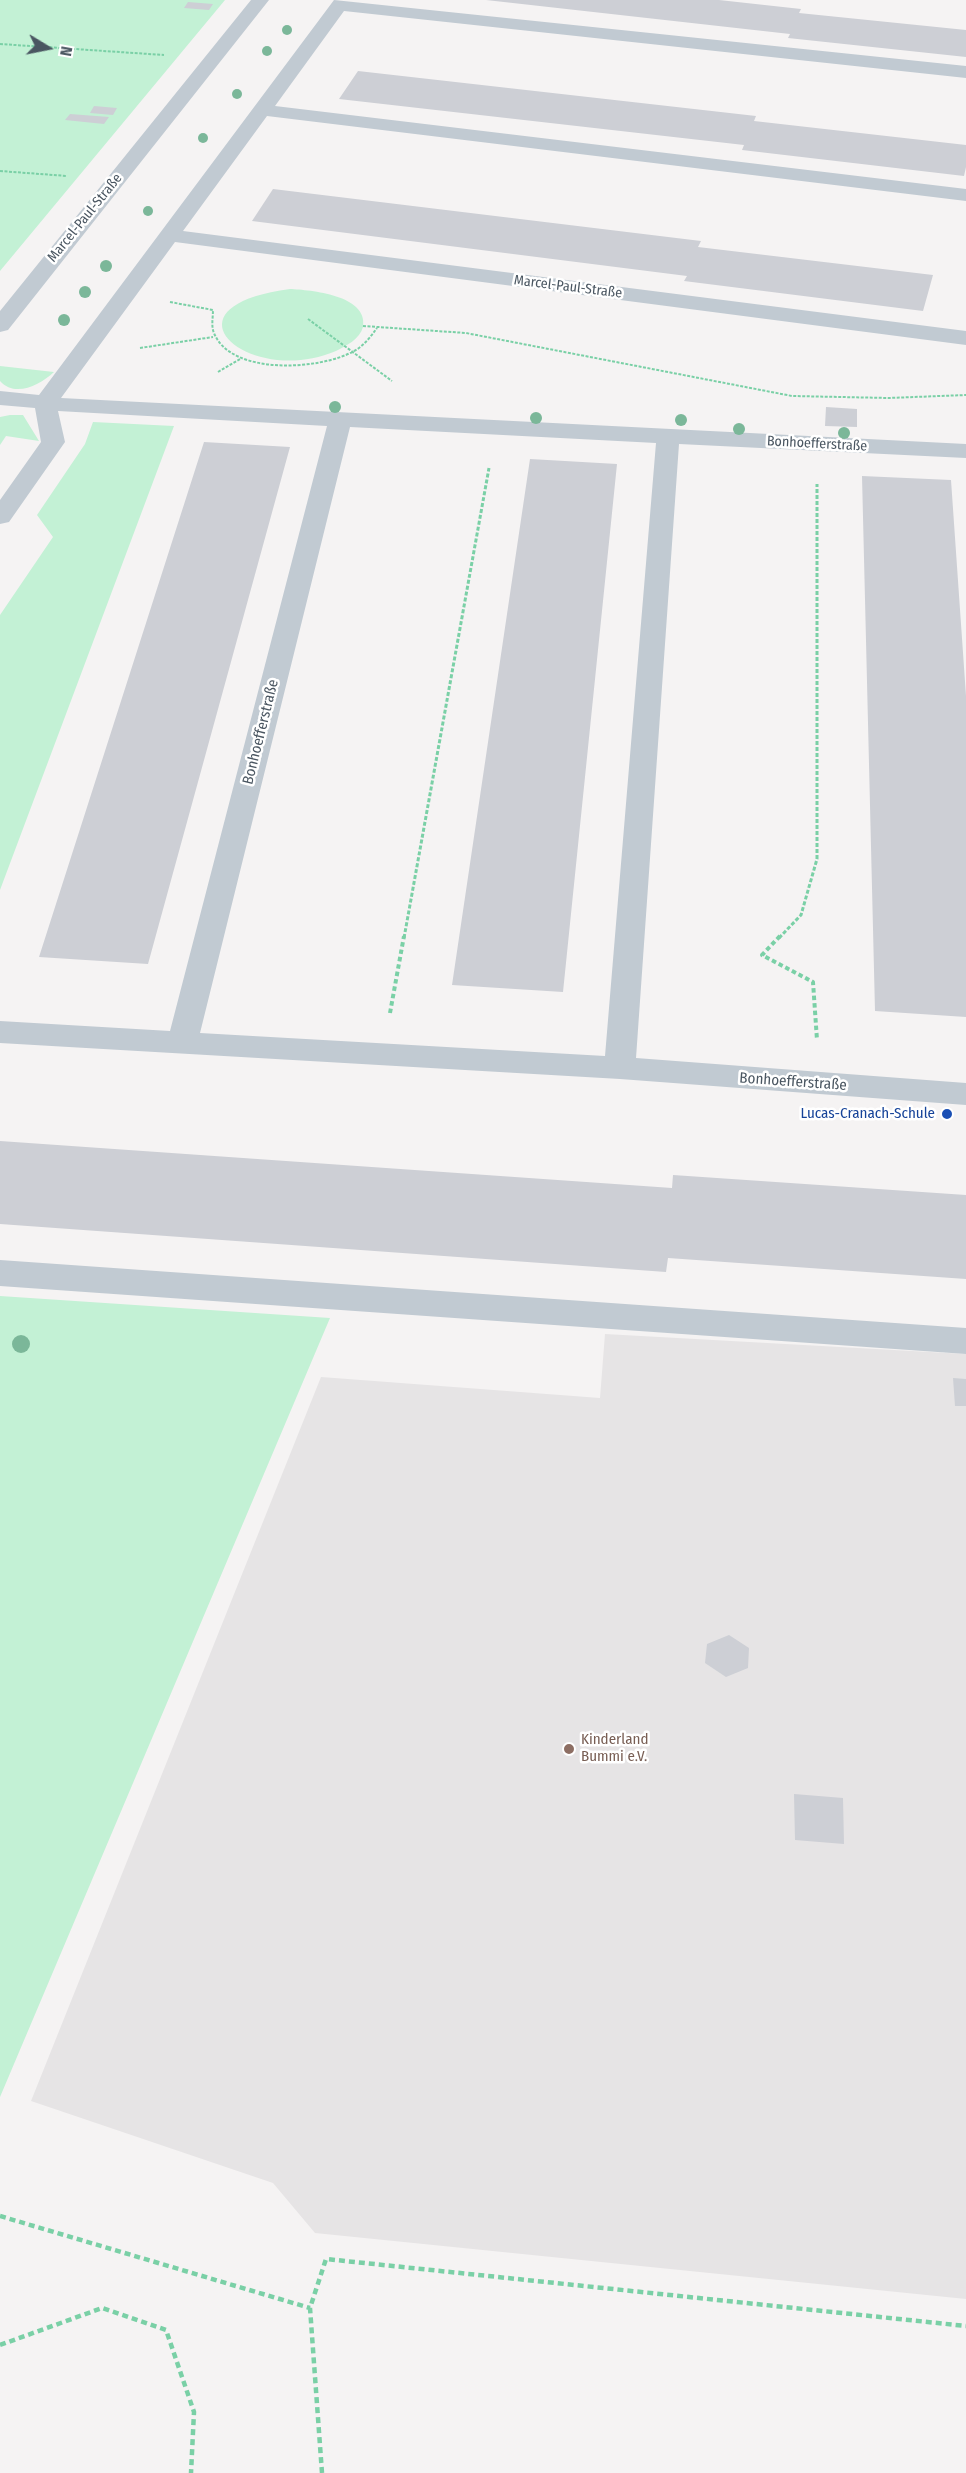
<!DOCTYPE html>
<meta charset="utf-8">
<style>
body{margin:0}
#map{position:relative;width:966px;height:2473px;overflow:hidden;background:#f5f3f3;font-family:"Fira Sans Condensed",sans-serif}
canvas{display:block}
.north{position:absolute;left:18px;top:18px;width:60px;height:60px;-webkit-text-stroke:4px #fff;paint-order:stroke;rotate:100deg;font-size:16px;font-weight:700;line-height:24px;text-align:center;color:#4a5661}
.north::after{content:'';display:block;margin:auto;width:21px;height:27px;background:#4a5661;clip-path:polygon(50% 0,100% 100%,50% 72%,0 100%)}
</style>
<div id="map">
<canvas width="966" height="2473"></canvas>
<div class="north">N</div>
</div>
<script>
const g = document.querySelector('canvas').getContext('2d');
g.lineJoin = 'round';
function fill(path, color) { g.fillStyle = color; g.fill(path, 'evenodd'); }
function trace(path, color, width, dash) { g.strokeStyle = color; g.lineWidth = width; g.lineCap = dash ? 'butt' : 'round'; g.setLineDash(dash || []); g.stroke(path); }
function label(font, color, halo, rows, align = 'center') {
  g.font = font + ' "Fira Sans Condensed",sans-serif'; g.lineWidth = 5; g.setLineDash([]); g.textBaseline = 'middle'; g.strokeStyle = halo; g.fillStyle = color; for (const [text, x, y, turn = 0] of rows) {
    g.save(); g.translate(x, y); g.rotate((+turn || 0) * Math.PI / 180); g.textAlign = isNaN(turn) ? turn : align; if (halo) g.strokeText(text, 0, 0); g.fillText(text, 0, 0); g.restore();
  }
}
fill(new Path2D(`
 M605,1334L966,1354V2299L315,2233L273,2183L31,2101L321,1377L600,1398Z`), '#e6e4e5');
fill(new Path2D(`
 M0,0H225L0,271Z
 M290,289C310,290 369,295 363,327C360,339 346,346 336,351C250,388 154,307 290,289Z
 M0,366L54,372C40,385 15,398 0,381Z
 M10,415H23L39,441L6,436L0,445V417Z
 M93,422L174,426L0,890V615L53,537L37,515L85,444Z
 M0,1296L330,1318L0,2097Z`), '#c3f1d5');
fill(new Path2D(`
 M486,0H719L801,9L799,13L966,30V57L788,38L790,34Z
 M188,2L213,4L209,10L184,8Z
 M358,71L756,116L754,121L966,145V167L964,176L742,150L744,145L339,99Z
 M94,106L117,108L113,115L90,113Z
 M70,114L109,117L104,124L65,120Z
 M273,189L701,241L698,247L933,275L923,311L684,281L687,276L252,221Z
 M826,407L857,409V427L825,426Z
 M204,442L290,447L148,964L39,957Z
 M530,459L617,464L563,992L452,985Z
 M862,476L951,480L966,696V1017L875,1011Z
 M0,1141L672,1188L673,1175L966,1195V1279L668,1258L666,1272L0,1224Z
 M953,1378L966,1379V1406H955Z
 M729,1635L749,1648L748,1668L726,1677L705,1663L707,1644Z
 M794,1794L843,1798L844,1844L795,1840Z`), '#cdcfd5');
trace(new Path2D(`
 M0,44L164,55
 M0,171L67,176
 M170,302L213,310C213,317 211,327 214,333C231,376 321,370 354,351C364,346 371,336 377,328
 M308,319L392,381
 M363,326L466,333L792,396L888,398L966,395
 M140,348L213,337
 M218,372L240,359`), '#7ad0a6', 2, [3, 1.5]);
trace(new Path2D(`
 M404,938L489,468
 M779,938L801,915L817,859V484`), '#7ad0a6', 3, [4, 2]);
trace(new Path2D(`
 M780,936L762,955L813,982L817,1040
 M390,1013L404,936`), '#7ad0a6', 4, [4.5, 3]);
trace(new Path2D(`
 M0,2216L310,2308
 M0,2345L102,2308L166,2330L194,2412L191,2473
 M322,2473L310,2308L326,2259L966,2326`), '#7ad0a6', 4.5, [6, 4]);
fill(new Path2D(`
 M251,0H269L8,330L0,332V311Z
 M334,0L966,66V78L344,11L275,106L966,189V201L267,116L183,231L966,331V345L175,242L61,398L966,444V458L679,444L636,1058L966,1083V1105L620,1079L0,1043V1021L170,1031L327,426L58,411L65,442L9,522L0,524V500L41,442L35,408L0,405V391L39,395ZM350,427L656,443L605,1056L200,1033Z
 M0,1260L966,1328V1354L0,1286Z`), '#c1cad2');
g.fillStyle = '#7bb799';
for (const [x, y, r] of [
 [287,30,5],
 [267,51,5],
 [237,94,5],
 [203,138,5],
 [148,211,5],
 [106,266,6],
 [85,292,6],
 [64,320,6],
 [335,407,6],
 [536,418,6],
 [681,420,6],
 [739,429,6],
 [844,433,6],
 [21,1344,9]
]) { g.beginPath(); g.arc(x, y, r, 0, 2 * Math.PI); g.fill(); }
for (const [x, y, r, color] of [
 [947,1114,6,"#1a4fb4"],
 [569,1749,6,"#8d6e63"]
]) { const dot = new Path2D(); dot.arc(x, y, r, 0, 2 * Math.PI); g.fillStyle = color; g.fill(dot); trace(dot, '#fff', 2); }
label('14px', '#4a5661', '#fff', [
 ["Marcel-Paul-Straße",85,218,-51],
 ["Marcel-Paul-Straße",568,287,7],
 ["Bonhoefferstraße",817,444,3]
]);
label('15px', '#4a5661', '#fff', [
 ["Bonhoefferstraße",261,732,-76],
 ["Bonhoefferstraße",793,1082,4]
]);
label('15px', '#164399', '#fff', [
 ["Lucas-Cranach-Schule",935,1114]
], 'right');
label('15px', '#785e54', '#fff', [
 ["Kinderland",581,1740],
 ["Bummi e.V.",581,1757]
], 'left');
</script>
